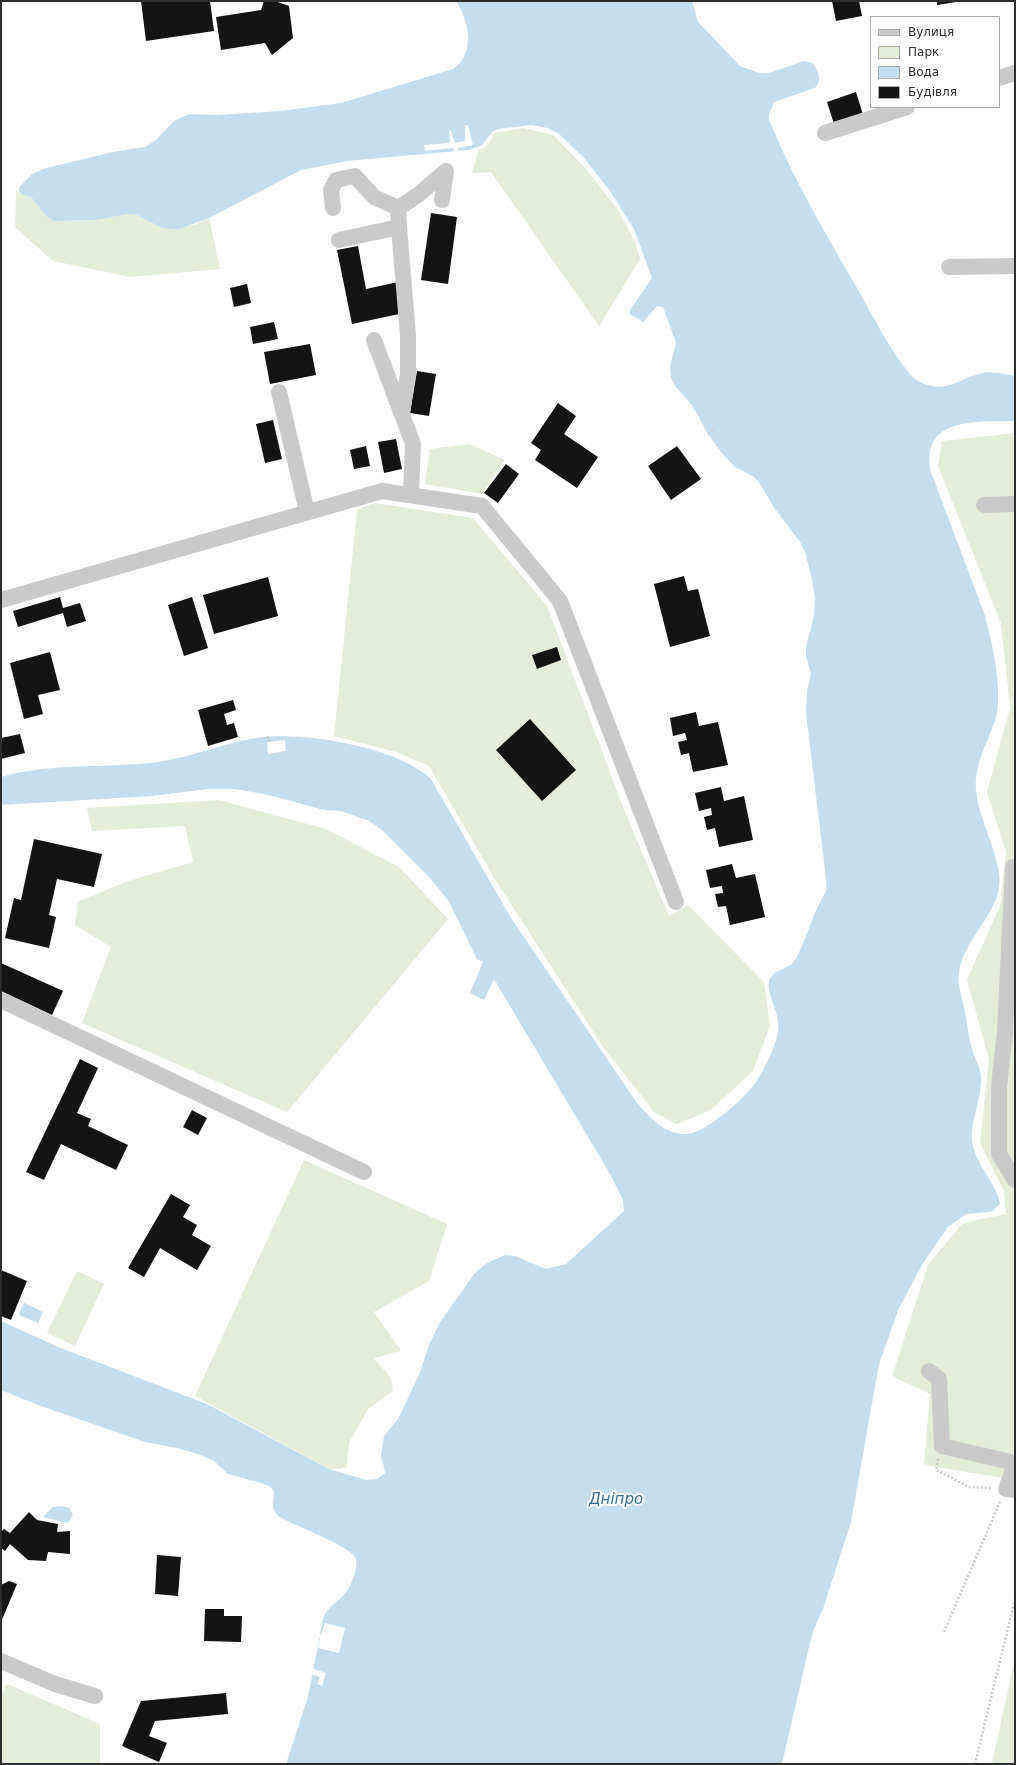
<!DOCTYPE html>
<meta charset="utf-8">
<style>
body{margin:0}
#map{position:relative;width:1016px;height:1765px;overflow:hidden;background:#fff;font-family:"DejaVu Sans",sans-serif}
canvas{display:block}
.frame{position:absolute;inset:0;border:2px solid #2d2d2d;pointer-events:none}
.legend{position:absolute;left:870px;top:16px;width:130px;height:92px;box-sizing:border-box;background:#fff;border:1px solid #ababab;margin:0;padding:5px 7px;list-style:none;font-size:12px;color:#2d2d2d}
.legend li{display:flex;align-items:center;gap:8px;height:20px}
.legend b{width:20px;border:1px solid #ababab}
</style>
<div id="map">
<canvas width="1016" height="1765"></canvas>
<div class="frame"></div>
<ul class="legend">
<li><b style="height:5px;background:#cacaca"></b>Вулиця</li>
<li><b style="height:11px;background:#e4ecda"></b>Парк</li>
<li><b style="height:11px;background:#c5deed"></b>Вода</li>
<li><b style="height:11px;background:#141414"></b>Будівля</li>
</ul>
</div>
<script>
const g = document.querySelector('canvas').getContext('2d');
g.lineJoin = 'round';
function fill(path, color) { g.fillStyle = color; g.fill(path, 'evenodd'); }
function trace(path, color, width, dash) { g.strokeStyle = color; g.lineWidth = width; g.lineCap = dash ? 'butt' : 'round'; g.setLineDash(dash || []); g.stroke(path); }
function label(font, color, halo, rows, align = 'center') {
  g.font = font + ' "DejaVu Sans",sans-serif'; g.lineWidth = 4; g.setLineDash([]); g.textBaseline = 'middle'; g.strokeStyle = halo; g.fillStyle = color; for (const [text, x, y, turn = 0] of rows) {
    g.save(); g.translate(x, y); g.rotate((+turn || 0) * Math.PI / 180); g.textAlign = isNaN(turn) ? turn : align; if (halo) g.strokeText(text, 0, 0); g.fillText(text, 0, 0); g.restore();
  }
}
fill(new Path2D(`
 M523,128L553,135L586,169L618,210L635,242L640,259L599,326L491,172L472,173L478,151L487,146L495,133Z
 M16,191L31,197L47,217L54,221L96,220L128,214L137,215L162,228L194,225L209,218L220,269L130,277L53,261L15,227Z
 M1015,433V1480L924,1465L930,1394L892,1376L928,1265L963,1223L1006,1214L1004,1191L980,1143L989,1059L967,980L1000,906L1006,852L987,792L1010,708L1001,623L938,466L942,441Z
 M469,444L505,460L482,494L425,484L430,449Z
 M374,503L473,518L547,606L625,812L669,916L688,905L764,982L770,1026L753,1071L711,1110L677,1124L655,1113L603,1047L493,876L429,766L396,752L334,736L357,510Z
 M219,800L326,829L399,867L448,919L287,1112L82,1023L111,947L75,925L78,902L125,882L193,862L185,826L92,831L87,808Z
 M304,1160L447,1224L429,1281L374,1312L401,1351L374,1358L391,1378L393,1391L368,1409L349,1443L346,1468L329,1469L195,1396Z
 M77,1271L104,1284L75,1346L47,1333Z
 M1015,1657V1764H992Z
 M7,1684L100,1724V1764H1V1696Z`), '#e4ecda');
fill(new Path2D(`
 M456,1H692L698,22L740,66L759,73H769L804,61L812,63C818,70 823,80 815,88L774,102L769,115V120C792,176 823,229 853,281C870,310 885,342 906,369C910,375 915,380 922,383C948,393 956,380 979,374C991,370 1003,374 1015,376V421C979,422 919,416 931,472L984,613C992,640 1003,690 996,717C989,741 974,763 976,789C977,818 1004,861 999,888C994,917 963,942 959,972C957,985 963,1000 965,1012C968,1025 968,1039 973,1052C975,1059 980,1067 981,1075C983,1099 968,1123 973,1146C978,1168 996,1182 1000,1204L991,1212L966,1214L948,1227L923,1263L899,1308L879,1364L851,1522L823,1609L814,1629L808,1651L782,1764H286L308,1697L323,1619C330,1602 342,1602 350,1586C353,1579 358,1567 356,1559C352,1546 292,1525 278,1516C270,1507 274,1502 274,1491L269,1486L261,1483L228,1474L214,1461L201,1455L177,1448L145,1442L38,1405L1,1390V1321L58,1347L207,1404L329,1469L366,1480L377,1479L385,1473L381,1455L384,1436L398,1419L419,1375L429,1345L440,1322L475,1273L487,1263L505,1255L515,1256L546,1269L566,1264L624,1211L623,1200L610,1174L494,979L484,1000L470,993L483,962L477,959L448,900L429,877L382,830L369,821L358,817L341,811L324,810L269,795L235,789H208L152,796L1,805V777C50,763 101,768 151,763C187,759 220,744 255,738C301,731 396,746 431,779L511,918L637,1103C651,1118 664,1135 687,1134C706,1133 745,1098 756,1082C765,1068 775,1048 778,1032C781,1015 766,993 769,981C772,971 786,969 793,963C800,955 810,924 815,913C818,905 823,898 826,891C827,887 826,883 826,879L806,713L807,692L811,673L806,657V647L814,616L815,599L812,579L805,552L800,542L775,509L759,482L754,477L735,467L721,452L708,434L692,405L675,386L671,378L670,366L676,343L663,307L657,306L643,322L630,314V310L652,278L634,229L610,191L584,158L559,134L547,128L531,125L498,129L493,131L482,145L469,150L347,161L301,170L209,218L179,229L162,228L137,215L128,214L96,220L54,221L47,217L31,197L23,195L19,191L20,186L32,174L46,168L113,152L145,147L157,139L174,121L189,114L217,115L281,111L341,103L453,69C476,54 469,21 456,1Z
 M24,1303L43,1312L38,1323L19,1315Z
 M62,1506L69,1508L73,1515L68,1523L43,1517L53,1507Z`), '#c5deed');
fill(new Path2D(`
 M465,125H468L473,145L458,148V152H454L453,148L425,151L424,145L449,143L450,140L449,131L451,130L455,143L465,141Z
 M285,740L286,751L268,754L267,742Z
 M325,1623L345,1628L339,1653L318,1648L320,1638L318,1637L319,1635H321Z
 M313,1669L326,1673L322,1686L317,1684L320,1677L312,1674Z`), '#fff');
fill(new Path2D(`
 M141,1H210L214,31L146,41Z
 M264,1H275L289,6L293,38L272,55L265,43L221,50L216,17L261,10Z
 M832,1H859L862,16L836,21Z
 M937,1H956V2L937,5Z
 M856,92L864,118L835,127L827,102Z
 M431,213L457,217L448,284L421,280Z
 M358,246L366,289L398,282L404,313L352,324L337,250Z
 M247,284L251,303L234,307L230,288Z
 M274,322L278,339L253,344L250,327Z
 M310,344L316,375L270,384L264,352Z
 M417,371L436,374L429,416L410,413Z
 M558,403L576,416L564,434L598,457L577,488L535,460L541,450L531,443Z
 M273,420L282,459L265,463L256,424Z
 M396,439L402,469L384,473L378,442Z
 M366,446L370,466L354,469L350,450Z
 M677,446L701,479L671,500L648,466Z
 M506,464L519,474L498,503L484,493Z
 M684,576L688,591L698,589L710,636L670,647L654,584Z
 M268,577L278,616L214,634L203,595Z
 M60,597L63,608L80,603L86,621L67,627L63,613L18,627L13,611Z
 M192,597L208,648L184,656L168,605Z
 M557,647L561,660L537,669L532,655Z
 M50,652L60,690L38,695L43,714L24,719L10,663Z
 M233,700L236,710L224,714L227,725L234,723L238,737L208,746L198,710Z
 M696,712L699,726L718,722L728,765L693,772L689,753L681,755L678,742L687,740L685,733L673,736L670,718Z
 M530,719L576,770L542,801L496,750Z
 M20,734L25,753L1,759V738Z
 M721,787L724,801L744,796L753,840L719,847L715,828L707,830L704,817L712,815L711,808L699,811L695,793Z
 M34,839L102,854L94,887L57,879L49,915L56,917L49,948L5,938L14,898L21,900Z
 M732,864L736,878L755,874L765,917L730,925L726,906L718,907L715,894L723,893L722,886L710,888L706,870Z
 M1,963L63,991L52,1015L1,991Z
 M80,1059L98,1068L77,1113L91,1119L88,1126L128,1145L116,1170L61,1144L44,1180L26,1172Z
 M192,1110L207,1118L198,1135L183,1127Z
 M171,1194L190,1205L183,1217L197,1225L192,1235L211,1246L197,1270L160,1248L144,1277L128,1268Z
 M1,1270L27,1281L11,1320L1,1316Z
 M29,1512L37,1520L58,1524L57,1532L70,1531V1554L48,1552L46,1561L28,1560L10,1544L5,1551L1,1548V1532L4,1529L10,1533Z
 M157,1555L181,1557L178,1596L155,1594Z
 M9,1581L17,1584L1,1622V1585Z
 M205,1609H224V1616H242L241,1642L204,1641Z
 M226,1693L228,1714L155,1721L149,1736L167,1743L159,1762L122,1746L141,1701Z`), '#141414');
trace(new Path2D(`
 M708,434L715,428
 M268,736L269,742
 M938,1459L936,1470L969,1487L993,1488
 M944,1632L1000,1502
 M975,1764L1015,1599`), '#cacaca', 2.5, [2, 2]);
trace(new Path2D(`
 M999,78L1015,73
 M825,133L907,107
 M333,208L331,190L336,180L355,176L374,197L398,208
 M399,227L398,208L418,195L446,171L442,200
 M339,240L399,227L408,336V373L402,413
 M949,267L1015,266
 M374,340L413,444L411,495
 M279,392L307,512
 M984,505L1015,504
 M1,600L382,491L482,506L560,601L676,902
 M1015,867H1013L1005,1032L999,1086V1154L1015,1180
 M1,1000L364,1172
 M929,1371L939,1379L942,1446L1015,1463
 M1015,1464L1006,1489L1015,1490
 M1,1661L55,1684L95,1696`), '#cacaca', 16);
label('italic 15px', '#387293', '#fff', [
 ["Дніпро",616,1500]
]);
</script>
